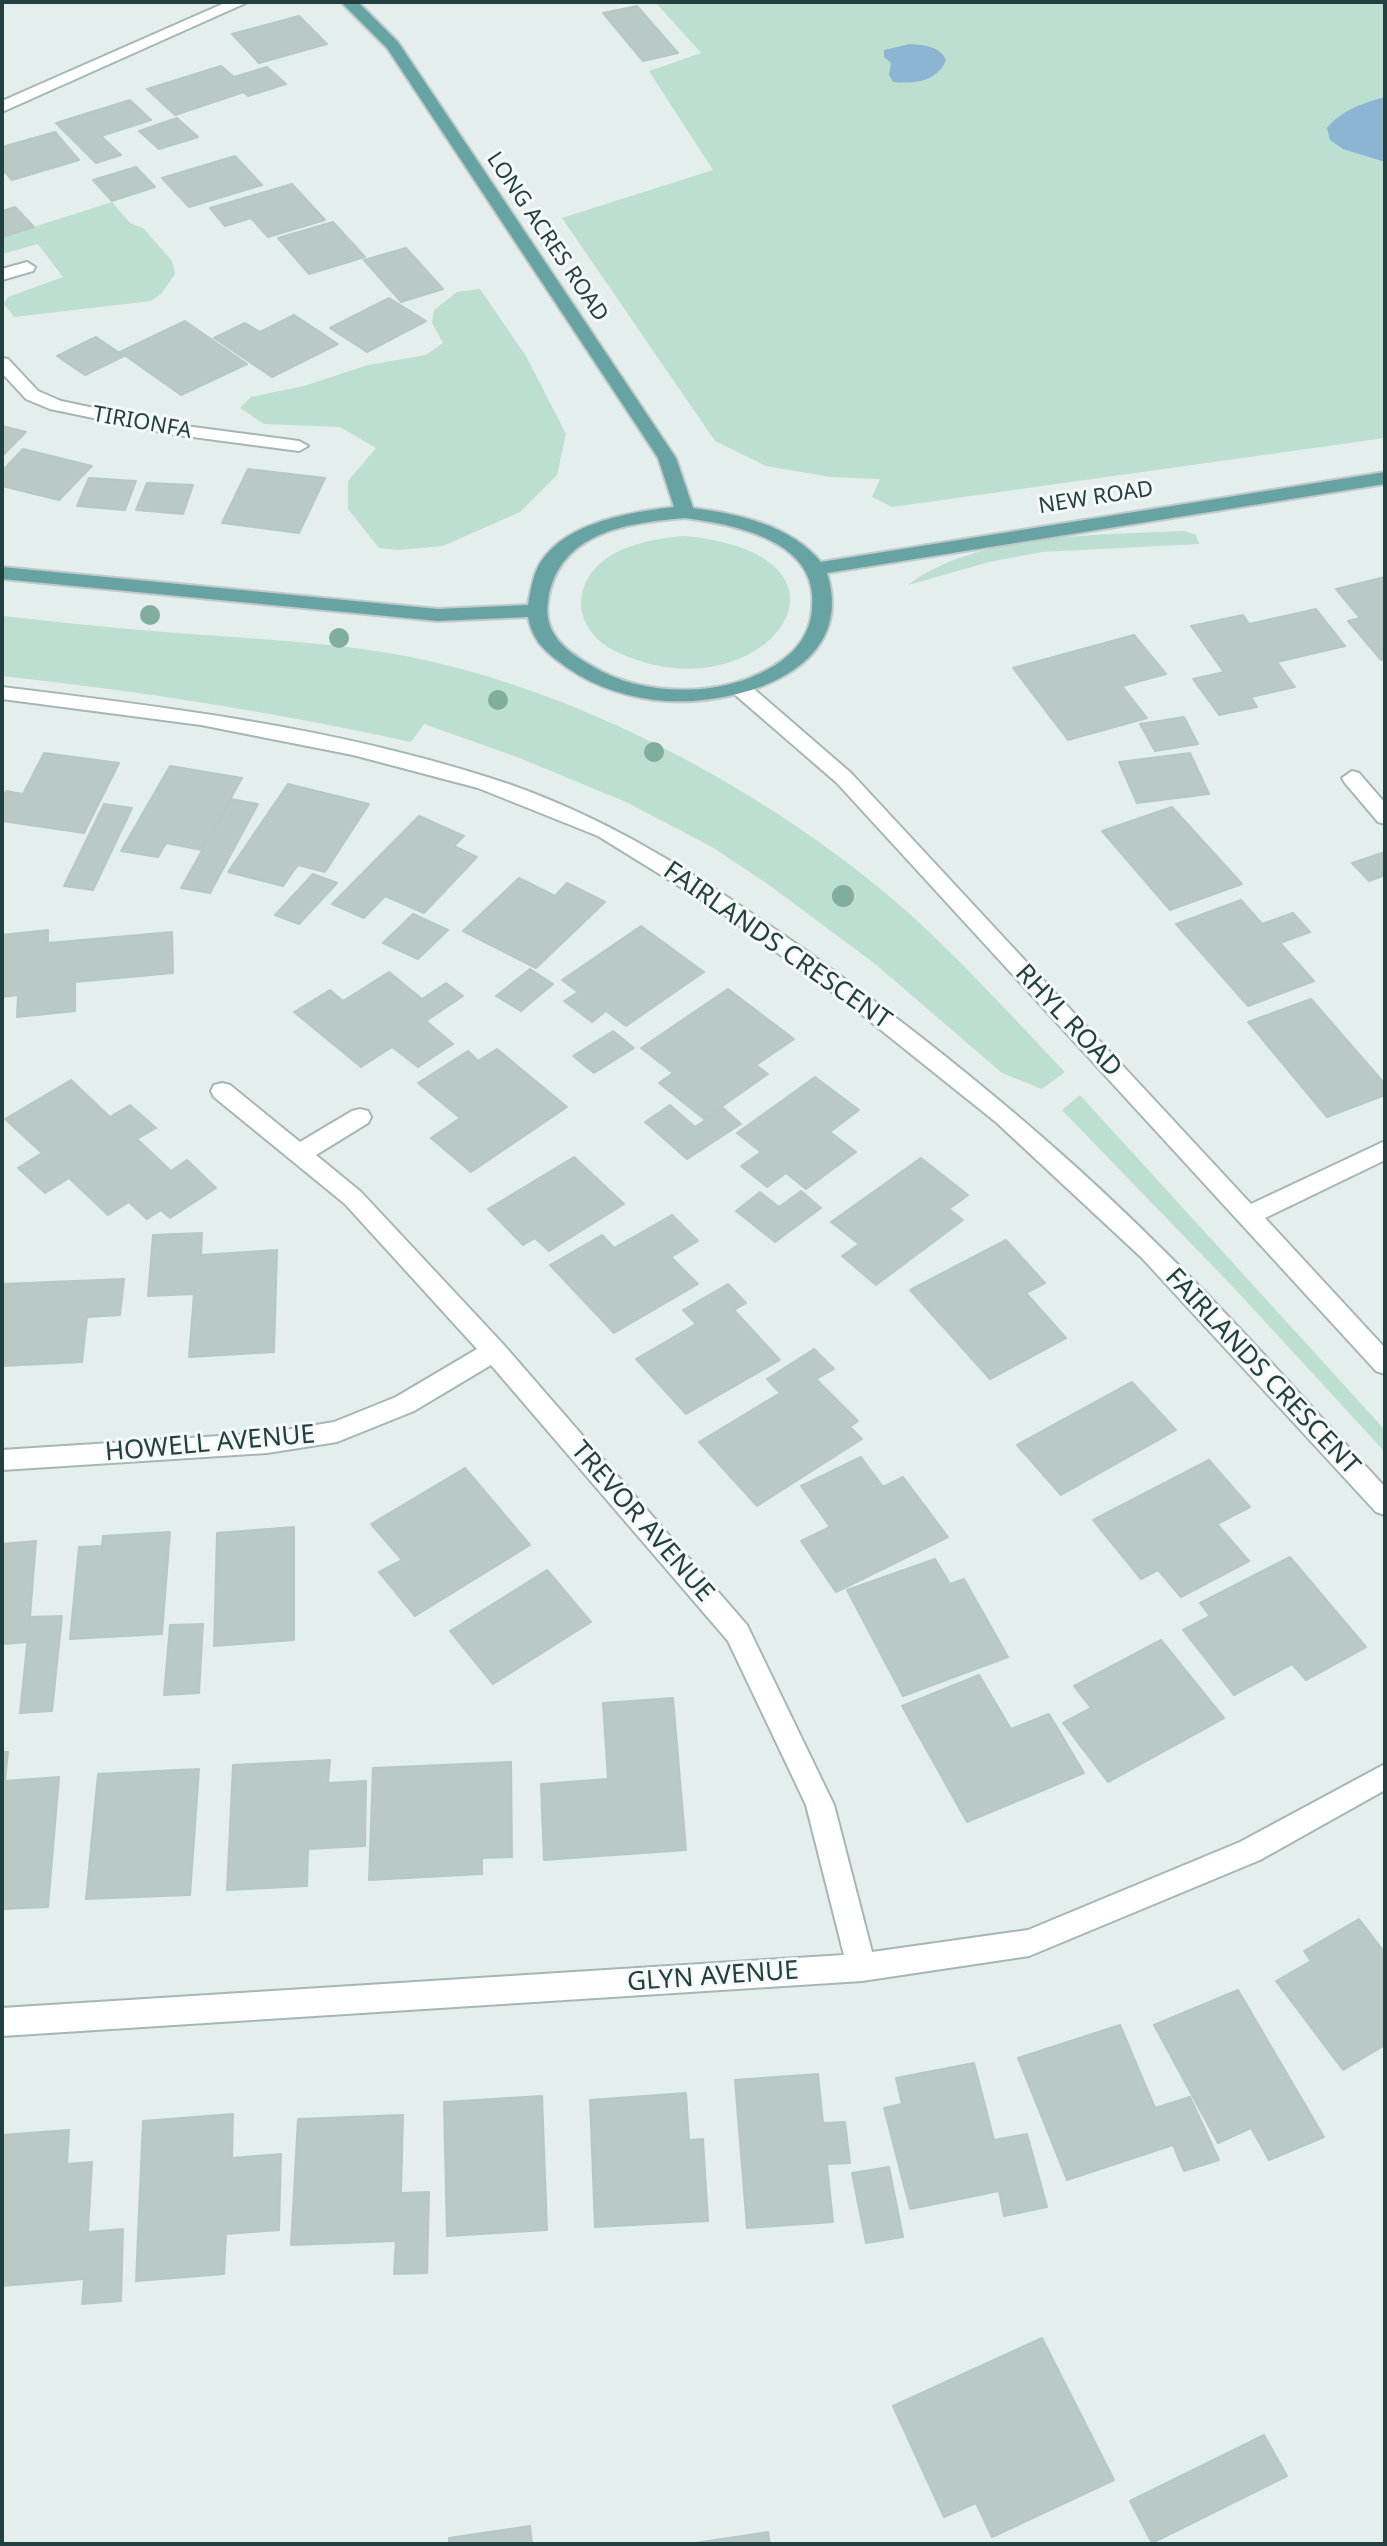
<!DOCTYPE html>
<style>
body{margin:0}
#map{position:relative;width:1387px;height:2546px;overflow:hidden;background:#e4eeec;font-family:"Noto Sans",sans-serif}
canvas{display:block}
.frame{position:absolute;inset:0;border:4px solid #234040;pointer-events:none}
</style>
<div id="map">
<canvas width="1387" height="2546"></canvas>
<div class="frame"></div>
</div>
<script>
const g = document.querySelector('canvas').getContext('2d');
g.lineJoin = 'round';
function fill(path, color) { g.fillStyle = color; g.fill(path, 'evenodd'); }
function trace(path, color, width, dash) { g.strokeStyle = color; g.lineWidth = width; g.lineCap = dash ? 'butt' : 'round'; g.setLineDash(dash || []); g.stroke(path); }
function label(font, color, halo, rows, align = 'center') {
  g.font = font + ' "Noto Sans",sans-serif'; g.lineWidth = 6; g.setLineDash([]); g.textBaseline = 'middle'; g.strokeStyle = halo; g.fillStyle = color; for (const [text, x, y, turn = 0] of rows) {
    g.save(); g.translate(x, y); g.rotate((+turn || 0) * Math.PI / 180); g.textAlign = isNaN(turn) ? turn : align; if (halo) g.strokeText(text, 0, 0); g.fillText(text, 0, 0); g.restore();
  }
}
fill(new Path2D(`
 M655,2H1385V438L892,507L872,497L880,479L831,477L766,466L715,441L562,218L713,170L649,71L701,53Z
 M112,202L130,223L143,228L172,261L175,274L162,293L151,301L14,317L4,304L8,297L63,277L38,244L2,254V237Z
 M480,289L526,356L566,434L557,475L520,512L443,546L399,550L379,548L348,509V481L376,448L340,427L264,424L240,408L251,397L304,386L368,365L426,355L443,343L432,323L434,310L457,292Z
 M1184,531L1196,535L1199,544L1042,552L989,562L908,585C976,533 1099,535 1184,531Z
 M684,536C887,555 762,721 617,652C567,628 571,574 619,551C640,541 662,538 684,536Z
 M2,616C52,621 102,627 153,631C231,638 310,640 388,653C570,683 775,793 912,916C966,965 1015,1020 1065,1072L1042,1089L1002,1073L874,963L769,885L712,847L626,802L517,757L424,724L411,742C276,712 140,691 2,676Z
 M1080,1095L1385,1430V1452L1234,1288L1062,1110Z`), '#bddfcf');
fill(new Path2D(`
 M910,44C924,45 940,46 946,60C937,82 914,84 893,82L889,75L891,63L884,57V50Z
 M1385,97V162L1343,149L1330,140L1327,128C1342,110 1363,103 1385,97Z`), '#8cb5d3');
const building = new Path2D(`
 M637,6L678,53L643,61L603,13Z
 M299,16L327,44L259,63L232,34Z
 M221,66L234,77L267,67L286,84L248,96L244,92L175,115L147,89Z
 M130,100L151,120L101,136L121,155L96,163L56,123Z
 M177,118L198,137L159,149L139,131Z
 M55,132L79,160L12,180L2,169V147Z
 M235,156L262,185L189,207L162,178Z
 M136,167L155,187L112,201L93,180Z
 M292,184L325,220L268,237L251,218L225,226L210,208Z
 M15,207L34,227L2,237V211Z
 M333,222L365,257L309,274L278,238Z
 M406,248L443,289L401,302L364,260Z
 M389,298L426,321L367,352L330,328Z
 M294,315L338,344L272,377L214,338L245,323L260,332Z
 M185,321L247,364L181,395L120,352Z
 M96,337L124,356L85,375L57,356Z
 M2,426L26,432L2,456Z
 M23,449L92,466L59,500L2,486V471Z
 M248,469L325,478L299,533L222,523Z
 M89,478L136,481L125,510L77,506Z
 M147,483L193,485L183,514L136,510Z
 M1385,577V659L1381,660L1348,621L1360,618L1336,589Z
 M1316,609L1345,646L1277,662L1295,687L1251,697L1257,707L1219,715L1193,679L1224,672L1191,626L1243,615L1249,624Z
 M1134,635L1166,674L1122,686L1147,718L1068,740L1013,668Z
 M1184,717L1198,744L1155,751L1140,724Z
 M44,753L119,763L84,833L2,821V799L6,791L23,794Z
 M1190,753L1209,794L1137,803L1119,762Z
 M170,766L242,778L202,850L166,843L158,857L121,851Z
 M288,784L369,804L325,872L298,865L283,886L228,872Z
 M231,799L258,804L210,893L181,888Z
 M104,804L132,808L93,890L64,886Z
 M1172,807L1242,884L1170,910L1102,831Z
 M419,816L464,836L454,846L477,857L424,913L385,896L364,918L332,904Z
 M1385,852V875L1369,881L1352,863Z
 M313,874L337,883L299,924L275,915Z
 M519,878L555,896L567,883L605,902L536,968L463,931Z
 M1241,900L1262,924L1293,913L1310,932L1280,943L1314,981L1248,1006L1176,924Z
 M413,914L448,930L418,959L383,943Z
 M641,926L704,972L626,1026L606,1011L592,1022L564,1001L578,992L562,980Z
 M48,930V943L172,932L173,973L75,982V1011L17,1017L18,995L2,997V935Z
 M530,969L553,984L521,1011L496,996Z
 M389,972L422,999L446,983L463,996L426,1021L453,1044L418,1067L392,1047L361,1067L294,1012L330,990L343,1001Z
 M728,989L794,1039L756,1065L768,1074L704,1119L659,1083L673,1073L641,1048Z
 M1311,999L1385,1084V1095L1327,1117L1248,1022Z
 M613,1031L634,1048L594,1073L573,1056Z
 M497,1049L567,1107L471,1172L431,1138L460,1118L418,1083L468,1051L478,1061Z
 M815,1077L859,1110L830,1132L856,1152L806,1189L786,1173L767,1187L741,1166L761,1152L737,1133Z
 M71,1080L110,1117L130,1105L156,1128L137,1139L171,1171L187,1160L216,1188L170,1218L161,1210L147,1219L129,1202L108,1215L69,1178L45,1193L18,1168L42,1153L5,1119Z
 M670,1105L695,1127L723,1108L741,1124L687,1159L645,1122Z
 M574,1157L624,1204L549,1251L535,1238L523,1245L488,1209Z
 M921,1158L968,1195L949,1209L963,1220L876,1285L842,1256L859,1244L831,1222Z
 M801,1191L821,1208L775,1242L736,1211L760,1192L779,1207Z
 M672,1215L698,1241L671,1257L698,1284L614,1333L550,1265L602,1235L614,1248Z
 M202,1233L201,1255L277,1250L274,1352L189,1357L194,1294L148,1296L153,1235Z
 M1006,1240L1045,1283L1026,1293L1066,1338L990,1379L910,1290Z
 M124,1279L120,1315L87,1317L82,1362L2,1366V1284Z
 M728,1284L746,1303L734,1310L780,1360L686,1414L636,1359L696,1324L683,1310Z
 M814,1349L834,1369L816,1379L858,1421L850,1427L862,1439L757,1506L699,1442L780,1393L767,1379Z
 M1132,1382L1176,1430L1061,1495L1017,1445Z
 M861,1457L883,1487L903,1477L948,1537L836,1592L801,1541L830,1527L801,1486Z
 M1209,1460L1250,1507L1217,1524L1249,1561L1181,1597L1158,1570L1141,1579L1093,1520Z
 M465,1468L530,1545L415,1616L379,1572L402,1560L371,1524Z
 M294,1527V1640L214,1646L217,1533Z
 M170,1532L162,1634L70,1639L79,1547L102,1546L103,1536Z
 M36,1541L28,1642L2,1644V1544Z
 M1290,1557L1366,1647L1306,1680L1292,1664L1234,1695L1183,1630L1210,1616L1200,1603Z
 M935,1559L950,1584L964,1579L1008,1657L903,1696L847,1590Z
 M547,1570L591,1622L493,1684L450,1631Z
 M62,1616L52,1711L20,1713L30,1617Z
 M203,1624L199,1693L164,1695L170,1625Z
 M1161,1640L1224,1718L1108,1782L1063,1723L1091,1708L1074,1686Z
 M979,1675L1011,1729L1049,1714L1084,1773L967,1822L902,1706Z
 M673,1698L686,1850L544,1860L541,1784L608,1779L603,1703Z
 M2,1752H8L5,1781L59,1777L48,1907L2,1909Z
 M330,1760L328,1783L366,1781L365,1846L308,1849L307,1886L227,1890L233,1765Z
 M511,1762L512,1857L482,1858V1874L369,1880L373,1768Z
 M199,1769L190,1895L86,1899L98,1774Z
 M1359,1919L1385,1953V2045L1343,2070L1276,1981L1311,1961L1304,1951Z
 M1238,1990L1324,2137L1269,2160L1251,2128L1218,2143L1154,2025Z
 M1120,2025L1155,2108L1190,2097L1219,2160L1184,2171L1173,2145L1067,2180L1018,2058Z
 M974,2063L994,2140L1027,2134L1047,2207L1004,2216L999,2191L910,2209L884,2108L902,2104L896,2078Z
 M818,2074L823,2123L845,2122L850,2163L827,2164L833,2222L747,2228L735,2080Z
 M686,2093L689,2140L703,2139L708,2221L595,2227L590,2100Z
 M542,2096L547,2230L447,2236L444,2102Z
 M233,2114L232,2158L281,2154L279,2230L226,2234L224,2274L136,2281L143,2121Z
 M403,2115L401,2193L429,2192L427,2273L394,2274L396,2241L291,2245L298,2119Z
 M69,2130L67,2164L92,2162L88,2232L123,2229L121,2301L82,2304L84,2279L2,2286V2135Z
 M889,2167L903,2237L866,2243L852,2173Z
 M1042,2338L1114,2480L992,2537L976,2503L944,2517L893,2406Z
 M1264,2435L1287,2476L1152,2543L1130,2501Z
 M530,2526L532,2544H449V2538Z
 M768,2532L770,2544H689Z`);
fill(building, '#b9c9c6');
trace(building, '#b6c8c5', 2);
const minor = new Path2D(`
 M227,2H248L2,112V101Z
 M27,262L35,267L33,271L2,280V269Z
 M2,358L8,359L38,391L61,401L170,424L299,441L308,446L299,451L170,434L50,409L26,399L2,373Z
 M740,682L747,683L851,773L1251,1204L1385,1141V1160L1265,1218L1385,1348V1374L1376,1371L837,783L733,693L730,688Z
 M2,687C166,707 332,727 490,778C605,814 704,879 802,948C927,1038 1049,1136 1158,1245C1237,1322 1310,1406 1385,1487V1515L1376,1512L1142,1258L997,1123L851,1006L721,912L598,836L478,788L353,755L201,725L2,699Z
 M1352,771L1359,773L1385,803V824L1378,822L1345,783L1342,778Z
 M222,1083L230,1085L300,1142L352,1111L360,1109L368,1111L371,1117L368,1123L316,1155L361,1192L503,1344L747,1625L834,1805L872,1952L1028,1930L1240,1842L1385,1764V1790L1260,1860L1029,1956L862,1981L2,2036V2008L844,1955L806,1805L728,1641L491,1365L414,1411L337,1442L267,1453L2,1470V1450L267,1433L334,1422L396,1397L477,1349L345,1204L214,1097L211,1091L214,1085Z`);
const major = new Path2D(`
 M341,2H358L398,42L676,458L693,508C739,514 790,525 821,562L1385,472V484L827,573C859,674 729,709 654,700C618,695 586,683 558,661C542,649 532,638 528,617L438,621L2,579V567L438,609L528,605C530,594 532,580 537,569C559,523 630,512 674,507L658,458L641,432L387,48ZM685,518C737,525 820,541 812,609C811,625 804,640 792,652C743,698 648,701 592,666C566,651 543,634 548,601C558,532 627,523 685,518Z`);
trace(minor, '#a6b6b5', 4);
trace(major, '#c1caca', 4);
fill(minor, '#fff');
fill(major, '#68a3a4');
g.fillStyle = '#7fad9e';
for (const [x, y, r] of [
 [150,615,10],
 [339,638,10],
 [498,700,10],
 [654,752,10],
 [843,896,11]
]) { g.beginPath(); g.arc(x, y, r, 0, 2 * Math.PI); g.fill(); }
label('22px', '#234040', '#f5faf9', [
 ["LONG ACRES ROAD",547,237,56],
 ["TIRIONFA",142,423,10],
 ["NEW ROAD",1096,498,-9]
]);
label('26px', '#234040', '#f5faf9', [
 ["FAIRLANDS CRESCENT",777,946,35],
 ["RHYL ROAD",1068,1021,47],
 ["FAIRLANDS CRESCENT",1262,1372,47],
 ["HOWELL AVENUE",210,1444,-5],
 ["TREVOR AVENUE",642,1522,49],
 ["GLYN AVENUE",713,1977,-4]
]);
</script>
